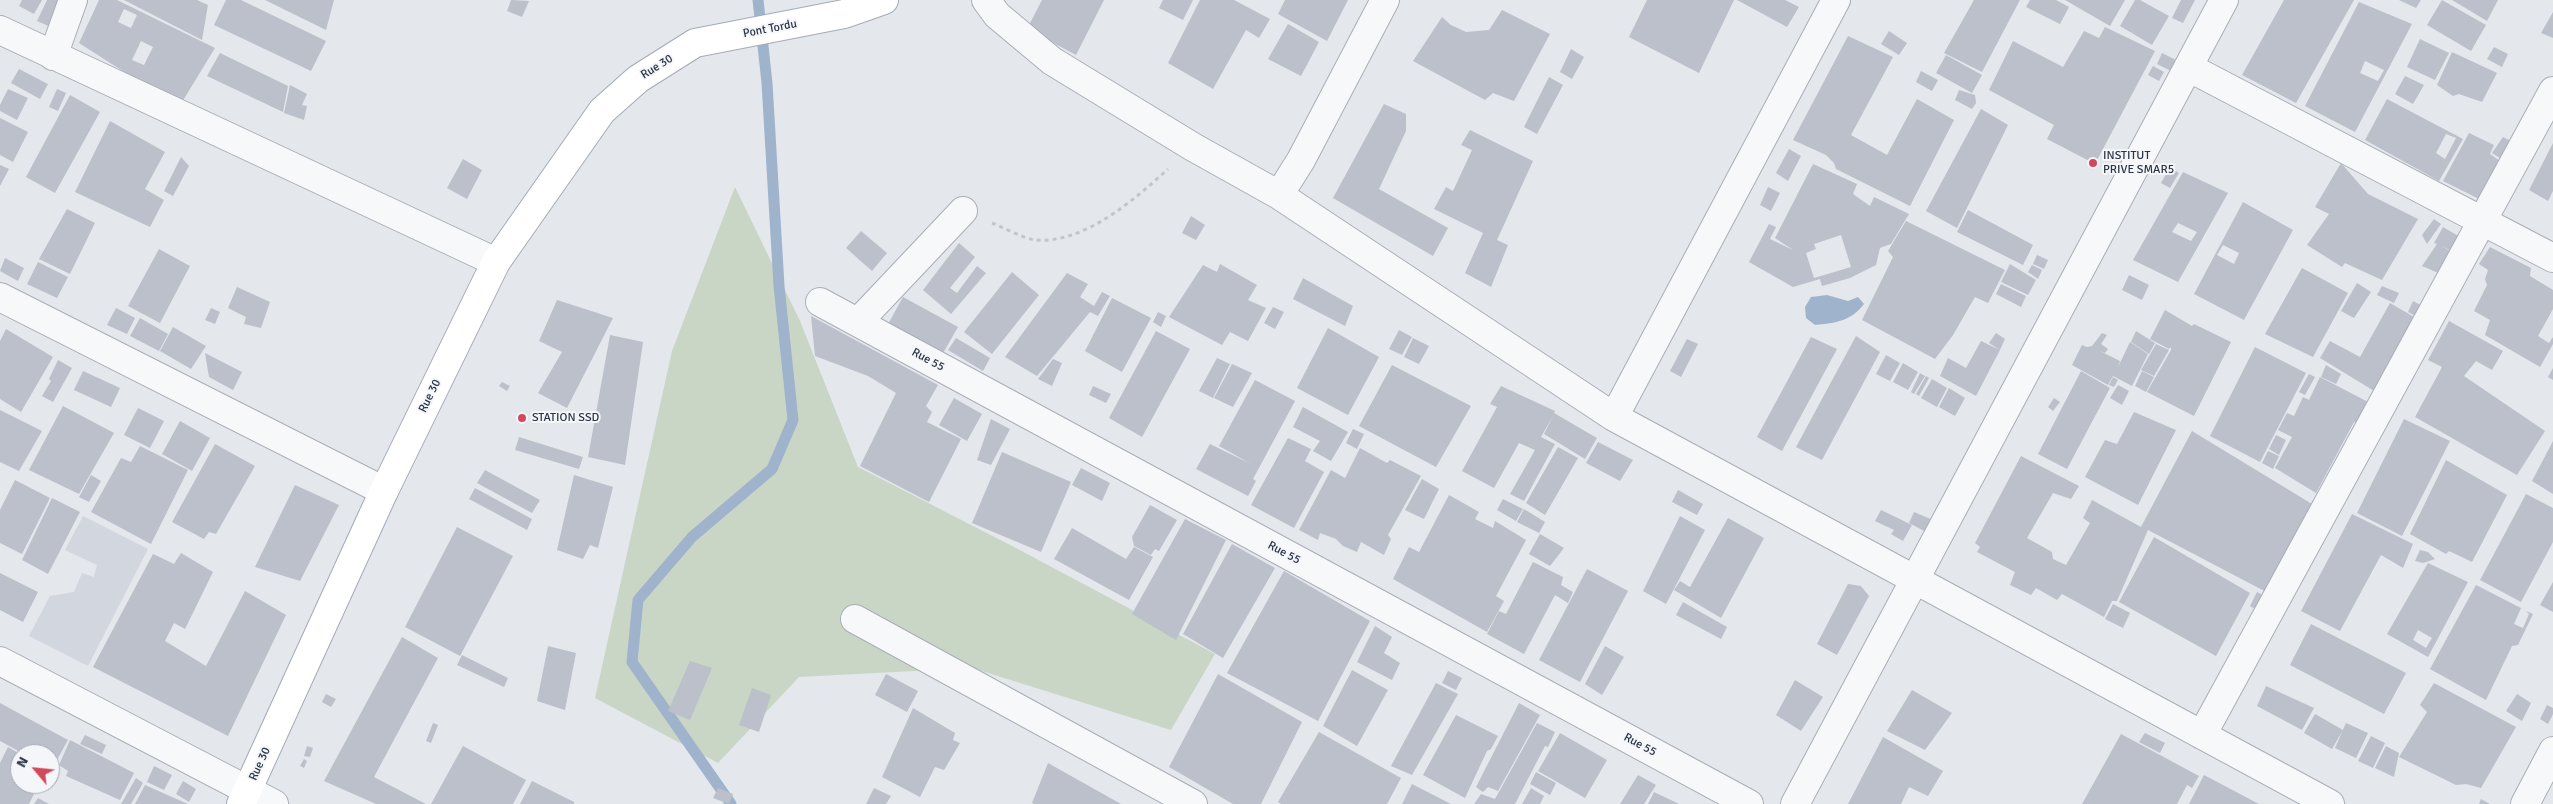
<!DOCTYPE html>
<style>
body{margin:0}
#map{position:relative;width:2553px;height:804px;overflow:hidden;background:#e4e7ec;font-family:Signika,sans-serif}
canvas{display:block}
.north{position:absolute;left:10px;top:744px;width:50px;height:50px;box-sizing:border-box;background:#f4f6f9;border:1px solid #a4a8b1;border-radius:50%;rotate:298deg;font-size:14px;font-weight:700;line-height:20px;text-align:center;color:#2b3445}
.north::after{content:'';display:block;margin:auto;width:18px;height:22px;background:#d1495b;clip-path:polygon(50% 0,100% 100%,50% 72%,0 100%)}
</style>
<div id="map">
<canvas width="2553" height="804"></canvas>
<div class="north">N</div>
</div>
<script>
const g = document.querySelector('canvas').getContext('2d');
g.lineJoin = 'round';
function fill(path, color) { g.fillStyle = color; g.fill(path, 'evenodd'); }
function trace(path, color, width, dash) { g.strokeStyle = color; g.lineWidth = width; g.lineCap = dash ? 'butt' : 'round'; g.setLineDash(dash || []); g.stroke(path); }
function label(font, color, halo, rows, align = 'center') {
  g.font = font + ' Signika,sans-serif'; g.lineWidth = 4; g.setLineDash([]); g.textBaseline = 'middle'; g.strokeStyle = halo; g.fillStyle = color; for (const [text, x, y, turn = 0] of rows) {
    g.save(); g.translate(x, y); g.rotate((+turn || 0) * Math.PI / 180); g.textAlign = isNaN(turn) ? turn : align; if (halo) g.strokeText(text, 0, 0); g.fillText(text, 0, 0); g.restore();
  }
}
fill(new Path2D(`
 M83,516L148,549L88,666L29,636L50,596L74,592L82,573L94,577L97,565L65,550Z`), '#d2d6de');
fill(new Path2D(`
 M735,187L800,321L858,467L1014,547L1215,654L1171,730L972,668L799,677L718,763L595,698L672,351Z`), '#c9d6c5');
fill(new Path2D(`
 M1827,295L1848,301L1858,297L1864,304C1851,321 1836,323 1815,325L1806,318L1805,307L1811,297Z`), '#9fb4cc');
trace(new Path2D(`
 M731,804L632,662L638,600L692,537L772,469L793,420L779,286L767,83L758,0`), '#9fb4cc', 11);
fill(new Path2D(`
 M22,0H42L34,14L19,6Z
 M47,0H70L60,31L37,21Z
 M99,0H117L215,48L179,107L79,43ZM124,9L137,15L131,28L118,22ZM141,41L153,47L144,65L132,60Z
 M124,0H197L208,5L202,40Z
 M226,0H241L326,41L311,71L214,25Z
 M265,0H334L326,30Z
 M511,0L529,1L522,17L507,11Z
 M1042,0H1104L1076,55L1027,29Z
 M1163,0H1193L1183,20L1159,8Z
 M1200,0H1234L1270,19L1259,38L1246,30L1213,89L1168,63Z
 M1285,0H1348L1327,41L1278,14Z
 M1647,0H1734L1699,73L1629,37Z
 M1737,0H1785L1799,7L1787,27Z
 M1974,0H2020L1982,72L1944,53Z
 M2030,0H2056L2069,7L2060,24L2026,7Z
 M2065,0H2125L2110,26Z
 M2135,0H2140L2169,16L2152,45L2120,26Z
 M2181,0H2195L2183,23L2172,18Z
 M2284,0H2354L2296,103L2242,75Z
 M2399,0H2421L2416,8Z
 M2442,0L2486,25L2471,51L2427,25Z
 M2452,0H2498L2487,21Z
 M2359,2L2412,24L2355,132L2305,106ZM2365,61L2384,70L2378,81L2360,73Z
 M1502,10L1550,34L1514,101L1493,93L1485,100L1413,61L1442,17L1451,25L1466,32L1489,30Z
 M2553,12V38L2541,33Z
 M1288,24L1319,42L1301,76L1268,59Z
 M2105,27L2155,51L2095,164L2047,139L2054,125L1989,90L2013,41L2063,67L2084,31L2099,38Z
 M1889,31L1907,43L1899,55L1881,44Z
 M1848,36L1893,57L1851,135L1887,155L1917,99L1954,120L1910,206L1836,169L1834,163L1826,155L1793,140Z
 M2420,39L2449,53L2435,80L2407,67Z
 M2494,47L2508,54L2502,67L2487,59Z
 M1571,49L1584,57L1572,79L1560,72Z
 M2452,52L2497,73L2482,102L2459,94L2453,96L2437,85Z
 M220,53L288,86L283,112L207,76Z
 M2162,53L2178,61L2173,72L2157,64Z
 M1946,55L1982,75L1972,93L1936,73Z
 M2153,66L2164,72L2159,81L2148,75Z
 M19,69L48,84L40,99L11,83Z
 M1921,71L1938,80L1932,91L1916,82Z
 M2405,76L2424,85L2413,104L2395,94Z
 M1549,77L1563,85L1537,134L1524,127Z
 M290,85L307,94L302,105L307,106L304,120L284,113Z
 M8,89L28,98L17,120L0,111V105Z
 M57,89L66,93L58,111L49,107Z
 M1959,90L1975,95L1976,103L1972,109L1955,100Z
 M70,95L100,112L55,193L26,177Z
 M2387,99L2463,139L2439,181L2365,140ZM2446,134L2456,138L2445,159L2436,153Z
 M1384,104L1406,114V131L1379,189L1448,228L1433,256L1333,198Z
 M1981,109L2008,125L1957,228L1926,211Z
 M0,118L28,132L13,162L0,155Z
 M110,121L165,152L145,189L164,200L150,227L75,192Z
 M1470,130L1533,161L1497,240L1508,245L1491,287L1465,273L1483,233L1434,209L1446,187L1453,191L1472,150L1461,145Z
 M2469,133L2494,145L2490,154L2500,161L2479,199L2443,181Z
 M2503,137L2513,142L2503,160L2492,153Z
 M2553,143V191L2548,201L2529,190Z
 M1789,149L1801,156L1788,181L1776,173Z
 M181,157L189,166L173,196L164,191Z
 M463,159L482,170L467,199L447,188Z
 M2341,163L2368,194L2418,219L2382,280L2345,263L2342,267L2307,245L2329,214L2315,207Z
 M1813,164L1857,184L1853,194L1870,206L1874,197L1909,214L1891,244L1880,248L1876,265L1850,278L1822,286L1820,279L1793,287L1749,262L1769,224L1776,227L1770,239L1793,250L1775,238ZM1841,235L1851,267L1814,278L1806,253L1816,249L1814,244Z
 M0,165L9,169L0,186Z
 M2170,167L2179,173L2170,188L2161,183Z
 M2183,172L2228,193L2178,282L2133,260ZM2178,223L2197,232L2191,241L2172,232Z
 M1768,187L1780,193L1771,211L1760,205Z
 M2243,202L2293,230L2244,320L2194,294ZM2223,245L2239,253L2234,264L2217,255Z
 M67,209L95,223L70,274L39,259Z
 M1968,210L2033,245L2023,265L1957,232Z
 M1191,216L1205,225L1196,240L1182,233Z
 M2434,219L2441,224L2427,244L2422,235Z
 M1906,221L2005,270L1988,303L1975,297L1953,335L1935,359L1862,320L1893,257L1888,251Z
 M2443,227L2462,238L2454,252L2441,246L2454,253L2443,275L2422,266L2437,244L2434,243Z
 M861,231L887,253L872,271L846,248Z
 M959,243L975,257L950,288L957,293L977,266L986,273L951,314L923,290Z
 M2490,247L2531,268L2530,276L2553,290V309L2538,336L2549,343L2553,337V344L2540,367L2485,335L2490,320L2474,311L2487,285L2485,279L2488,270L2479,264Z
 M159,249L190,266L160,323L128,306Z
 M2037,255L2048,260L2044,269L2033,264Z
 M5,258L24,268L18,281L0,271Z
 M38,262L68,277L57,298L27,284Z
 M1220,264L1257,285L1248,300L1266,308L1248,341L1230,332L1222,345L1169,317L1203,265L1217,272Z
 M2010,264L2036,280L2028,295L2001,282Z
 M2032,265L2042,270L2038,279L2028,272Z
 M2302,268L2348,293L2313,357L2265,334Z
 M1012,272L1039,295L992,354L964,332Z
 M1067,273L1088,284L1080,297L1094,306L1102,292L1110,296L1098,316L1090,312L1037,376L1005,357Z
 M2129,275L2149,285L2142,300L2122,290Z
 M1303,278L1353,306L1345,326L1293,299Z
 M2357,283L2371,292L2354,318L2341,311Z
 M2001,284L2026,296L2021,307L1996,294Z
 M2382,286L2399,293L2394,303L2377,295Z
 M237,287L270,302L261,328L244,324L246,317L228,308Z
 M903,297L958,327L942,355L887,326Z
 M1112,298L1151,318L1122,372L1085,351Z
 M557,300L613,318L567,408L538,393L562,352L539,341Z
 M2413,301L2426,308L2421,319L2408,312Z
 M2390,303L2421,321L2384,397L2320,358L2330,341L2360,357Z
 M1273,307L1284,312L1275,329L1264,323Z
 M116,308L135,318L127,334L107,325Z
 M211,308L220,312L215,324L205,320Z
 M2165,310L2192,326L2194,324L2231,342L2194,416L2147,392L2171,350V347L2169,349L2150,339Z
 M1158,312L1166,316L1161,327L1153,322Z
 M811,316L938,385L926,406L932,412L927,422L961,439L929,502L860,466L896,393L868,376L815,356Z
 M140,318L168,334L159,351L130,336Z
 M2449,321L2503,351L2492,370L2476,361L2464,376L2545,431L2517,475L2415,417L2442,367L2428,360Z
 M173,327L206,346L191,369L160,351Z
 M1328,328L1379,357L1348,415L1297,388Z
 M6,329L53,357L21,412L0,399V341Z
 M1399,330L1412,337L1402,355L1389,349Z
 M1156,331L1190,349L1142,437L1109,418Z
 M2136,331L2155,343L2149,354L2131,342Z
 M1996,333L2005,339L2000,350L1989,343Z
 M2102,333L2107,335L2101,344L2108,349L2105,353L2098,350L2120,361L2118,367L2130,342L2148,354L2132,386L2113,376L2108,385L2072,365L2082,345L2087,347L2092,346Z
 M610,335L643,342L625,465L588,457Z
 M1856,336L1880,352L1822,460L1796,447Z
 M1811,337L1837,349L1782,451L1757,437Z
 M956,338L990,358L983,371L948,350Z
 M1413,338L1429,346L1419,364L1404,357Z
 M1687,339L1698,344L1681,377L1670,371Z
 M1981,341L2000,350L1976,396L1940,376L1948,358L1966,368Z
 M2156,344L2169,350L2154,376L2141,370Z
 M2255,347L2306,373L2260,462L2210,436Z
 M205,353L242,372L233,390L209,377Z
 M1886,355L1900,363L1890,381L1876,374Z
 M1217,358L1230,364L1213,398L1199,391Z
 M1053,359L1062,363L1052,386L1038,379Z
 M58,360L72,368L53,402L42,396L51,381L49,379Z
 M1903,363L1918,372L1908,390L1893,382Z
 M1232,364L1252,373L1233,407L1214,398Z
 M1392,365L1471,406L1436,467L1359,426Z
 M2326,365L2341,374L2336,384L2321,377Z
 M2553,368V380L2548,377Z
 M83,371L120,388L111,407L74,390Z
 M2081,371L2110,388L2067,469L2038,454Z
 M2142,371L2154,377L2146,392L2135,386Z
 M1920,373L1925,376L1914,394L1911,392Z
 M2309,374L2315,377L2305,395L2299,392Z
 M1926,376L1929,378L1919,396L1916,394Z
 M2113,377L2118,380L2114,387L2109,385Z
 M2320,377L2372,404L2360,425L2354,422L2316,493L2275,468L2292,437L2278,430L2287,413L2294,416L2303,397L2309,400Z
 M1932,379L1947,388L1937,407L1921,398Z
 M1255,380L1295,401L1253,479L1256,481L1248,496L1196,469L1210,444L1251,464L1219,446Z
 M502,382L510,386L507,391L499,386Z
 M2118,385L2129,391L2122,405L2110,398Z
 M1093,386L1111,394L1106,403L1089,395Z
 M1501,386L1555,411L1554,413L1597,438L1585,459L1544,434L1553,416L1541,437L1555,444L1524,501L1510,494L1535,450L1519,443L1494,488L1462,471L1497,407L1490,404Z
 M1949,388L1965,398L1955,416L1939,407Z
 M954,398L982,414L967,441L939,425Z
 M2054,398L2060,402L2053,411L2048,407Z
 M63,406L114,433L79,494L29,470Z
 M1303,407L1348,432L1331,461L1313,451L1320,441L1293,427Z
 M138,408L164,421L150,448L124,435Z
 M0,410L42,431L19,471L0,462Z
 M2134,412L2176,430L2138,505L2085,477L2105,440L2117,444Z
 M991,419L1010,429L991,465L977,460Z
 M2404,419L2450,441L2402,536L2357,513Z
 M180,421L210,438L192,471L162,454Z
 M1353,429L1364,434L1357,449L1346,443Z
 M2192,431L2312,504L2272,595L2148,530L2117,601H2112L2104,617L2062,594L2057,600L2036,588L2031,595L2010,585L2015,572L1977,552L1980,547L1975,543L2021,456L2079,486L2071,499L2053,493L2027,538L2052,552L2053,559L2066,565L2090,523L2083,518L2092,500L2141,527Z
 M2276,435L2286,440L2279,455L2269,449Z
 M519,437L583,457L579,469L515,450Z
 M1288,438L1311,449L1305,461L1324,472L1294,528L1251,505Z
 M2553,441V494L2532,481Z
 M1598,442L1633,460L1620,481L1586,463Z
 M215,444L255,466L216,534L209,532L204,539L172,522Z
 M140,446L188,470L151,544L91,512L121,458L131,462Z
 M1558,447L1578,458L1545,515L1526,503Z
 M1360,448L1387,463L1390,460L1421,476L1388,535L1391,539L1384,555L1361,542L1357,552L1343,546L1336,539L1320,533L1318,540L1299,530L1331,470L1345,478Z
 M2268,451L2279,456L2273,469L2262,463Z
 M1002,452L1071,482L1041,552L972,523Z
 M2446,460L2507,495L2472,562L2449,551L2446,554L2410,534Z
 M1081,468L1110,483L1102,501L1072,485Z
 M485,470L540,500L532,513L477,483Z
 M91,475L101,481L89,502L79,497Z
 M574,475L613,487L598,548L590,545L583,559L557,550Z
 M1422,479L1439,489L1424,519L1405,510Z
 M15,480L50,498L22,554L0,543V510Z
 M295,485L339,505L300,581L255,567Z
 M475,488L532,519L527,530L469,499Z
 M1678,490L1703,504L1697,515L1672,502Z
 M2526,494L2553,508V542L2521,602L2480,580Z
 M1449,495L1479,512L1475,519L1493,528L1495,521L1526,540L1496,596L1504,601L1487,632L1393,579L1409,547L1419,552Z
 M52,498L80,512L48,574L22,560Z
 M1503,499L1523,509L1516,521L1497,510Z
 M1150,505L1177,520L1159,551L1155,549L1151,555L1134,546L1132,537Z
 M1524,509L1545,522L1539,533L1517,522Z
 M1881,510L1912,525L1903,541L1891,534L1894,530L1875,521Z
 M1914,512L1933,520L1928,533L1909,523Z
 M2352,514L2413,544L2403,568L2381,555L2340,631L2301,611Z
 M1680,516L1705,530L1666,604L1643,591Z
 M1728,518L1764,538L1721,618L1674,590L1680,581L1690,587Z
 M1185,519L1226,540L1176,640L1132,614Z
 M457,527L513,556L460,656L405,627Z
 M1072,528L1126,559L1134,547L1153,557L1129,600L1054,559Z
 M1540,534L1564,548L1550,566L1529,554Z
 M2154,537L2250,593L2216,656L2119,602Z
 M1232,544L1275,568L1223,658L1183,634Z
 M2420,550L2428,552L2435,559L2423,563L2415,561Z
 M181,553L213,572L185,629L174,623L165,641L206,666L245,591L286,615L228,736L93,667L153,554L174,564Z
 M1533,562L1563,577L1561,585L1573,592L1568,603L1555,595L1524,654L1487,634L1499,611L1506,614Z
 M2428,563L2468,582L2428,657L2387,634ZM2418,630L2432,638L2426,648L2413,640Z
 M1587,569L1628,591L1580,682L1539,660Z
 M1284,571L1370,621L1318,721L1227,673Z
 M0,573L38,592L23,622L0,610Z
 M2553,582V612L2540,605Z
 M1848,584L1861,586L1869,596L1837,655L1817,644Z
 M2476,585L2521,608L2514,624L2523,628L2529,614L2526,611L2533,614L2518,645L2512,646L2486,700L2430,669Z
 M2257,592L2270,599L2262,613L2250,606Z
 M1683,602L1727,627L1721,639L1676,615Z
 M2113,604L2130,613L2123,628L2105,619Z
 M2311,624L2406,673L2384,714L2290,665Z
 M1375,626L1392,637L1384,653L1400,663L1392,680L1357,662Z
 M402,637L438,658L374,777L426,804H376L324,781Z
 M548,646L576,653L565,710L537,701Z
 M1605,646L1624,657L1602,695L1585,684Z
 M462,655L508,678L504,687L457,665Z
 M690,661L712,668L690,720L668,711Z
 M1352,670L1388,690L1357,746L1323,726Z
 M1448,671L1462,678L1456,690L1442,683Z
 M886,674L918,691L907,712L875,695Z
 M1218,674L1302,722L1261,804H1233L1169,767Z
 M1795,680L1823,697L1801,731L1776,715Z
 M1436,683L1458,694L1412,775L1391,766Z
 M2434,683L2516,727L2481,788L2466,784L2456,785L2399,757L2427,712L2420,705Z
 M2266,686L2314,708L2302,730L2257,706Z
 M752,688L771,695L759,732L739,725Z
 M1912,690L1952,713L1925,750L1887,731Z
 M326,694L336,699L331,707L322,702Z
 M2517,694L2531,703L2522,721L2506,711Z
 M0,703L68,740L52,769L50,768V754H24L0,741Z
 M1519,703L1540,715L1498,791L1488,787L1483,792L1476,787Z
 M2547,705L2553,708V714L2548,724L2540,719Z
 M913,708L955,733L953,740L960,743L944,770L935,767L920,797L882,777Z
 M2315,714L2343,730L2332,749L2304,733Z
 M1456,715L1498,736L1491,749L1487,751L1465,798L1423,775Z
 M433,723L438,725L431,743L426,741Z
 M1537,723L1555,732L1548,747L1545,746L1515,804H1474L1481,794L1495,799Z
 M2346,723L2368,733L2356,758L2335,748Z
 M1319,732L1401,778L1387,804H1281L1278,802Z
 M1560,733L1607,760L1585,798L1538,771Z
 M2145,733L2165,743L2160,753L2139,742Z
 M2121,734L2199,776L2192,788L2187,785L2177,804H2082Z
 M85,735L106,745L102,754L80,744Z
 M2371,736L2385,743L2373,768L2358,761Z
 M1883,737L1943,771L1928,796L1909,787L1901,804H1848Z
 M70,740L134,773L120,800L66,776L68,771L59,765Z
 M307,746L313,748L310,757L304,756Z
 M463,746L526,780L513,804H431Z
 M2386,746L2399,753L2394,777L2375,768Z
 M8,747L20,754V784H34L33,786L37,788L29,804H0V763Z
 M304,759L307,761L304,768L300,766Z
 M1048,763L1121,804H1034L1032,803Z
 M154,766L172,775L164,790L147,782Z
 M1536,772L1556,783L1550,795L1530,784Z
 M1638,775L1656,785L1644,804H1620Z
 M2204,775L2259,804H2189Z
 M136,778L143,783L131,804H121Z
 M183,781L196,789L189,802L176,794Z
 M532,781L574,802V804H520Z
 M1412,784L1451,804H1402Z
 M145,785L188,804H135Z
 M718,788L733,794L729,804L713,798Z
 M874,788L891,796L886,804H866Z
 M1531,788L1544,796L1540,804H1522Z
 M1654,792L1679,804H1648Z
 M38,798L49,804H34Z
 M2481,799L2490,804H2479Z`), '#bbc0ca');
const minor = new Path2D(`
 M986,0L997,15L1052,61L1193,147L1279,195L1614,417L2330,804
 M0,30L496,262
 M53,56L73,0
 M2188,67L2553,258
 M1279,195L1301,160L1385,0
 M0,297L384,491
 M820,302L1749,804
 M858,322L963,211
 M1614,417L1836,0
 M855,619L1193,804
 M0,661L274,804
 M2202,735L2553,91
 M1795,804L2224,0
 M2525,804L2553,751`);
const major = new Path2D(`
 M241,804L384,491L496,262L602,111L638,79L695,43L844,14L884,0`);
trace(minor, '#a9aeb7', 30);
trace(major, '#a3abb8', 30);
trace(new Path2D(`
 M992,223C1005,228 1022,238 1035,240C1084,244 1134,200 1168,169`), '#c2c5cb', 3, [4, 4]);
trace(minor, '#f7f8fa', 28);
trace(major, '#fff', 28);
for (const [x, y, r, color] of [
 [2093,163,5,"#d1495b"],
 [522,418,5,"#d1495b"]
]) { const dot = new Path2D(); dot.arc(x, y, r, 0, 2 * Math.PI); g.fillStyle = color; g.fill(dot); trace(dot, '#f4f6f9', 2); }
label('12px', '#2b3445', '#f4f6f9', [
 ["Pont Tordu",770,29,-11],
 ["Rue 30",657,67,-32],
 ["Rue 55",928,360,28],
 ["Rue 30",430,396,-64],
 ["Rue 55",1284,553,28],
 ["Rue 55",1640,745,28],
 ["Rue 30",260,764,-66]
]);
label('12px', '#2b3445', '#f4f6f9', [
 ["INSTITUT",2103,156],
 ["PRIVE SMAR5",2103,170],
 ["STATION SSD",532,418]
], 'left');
</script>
